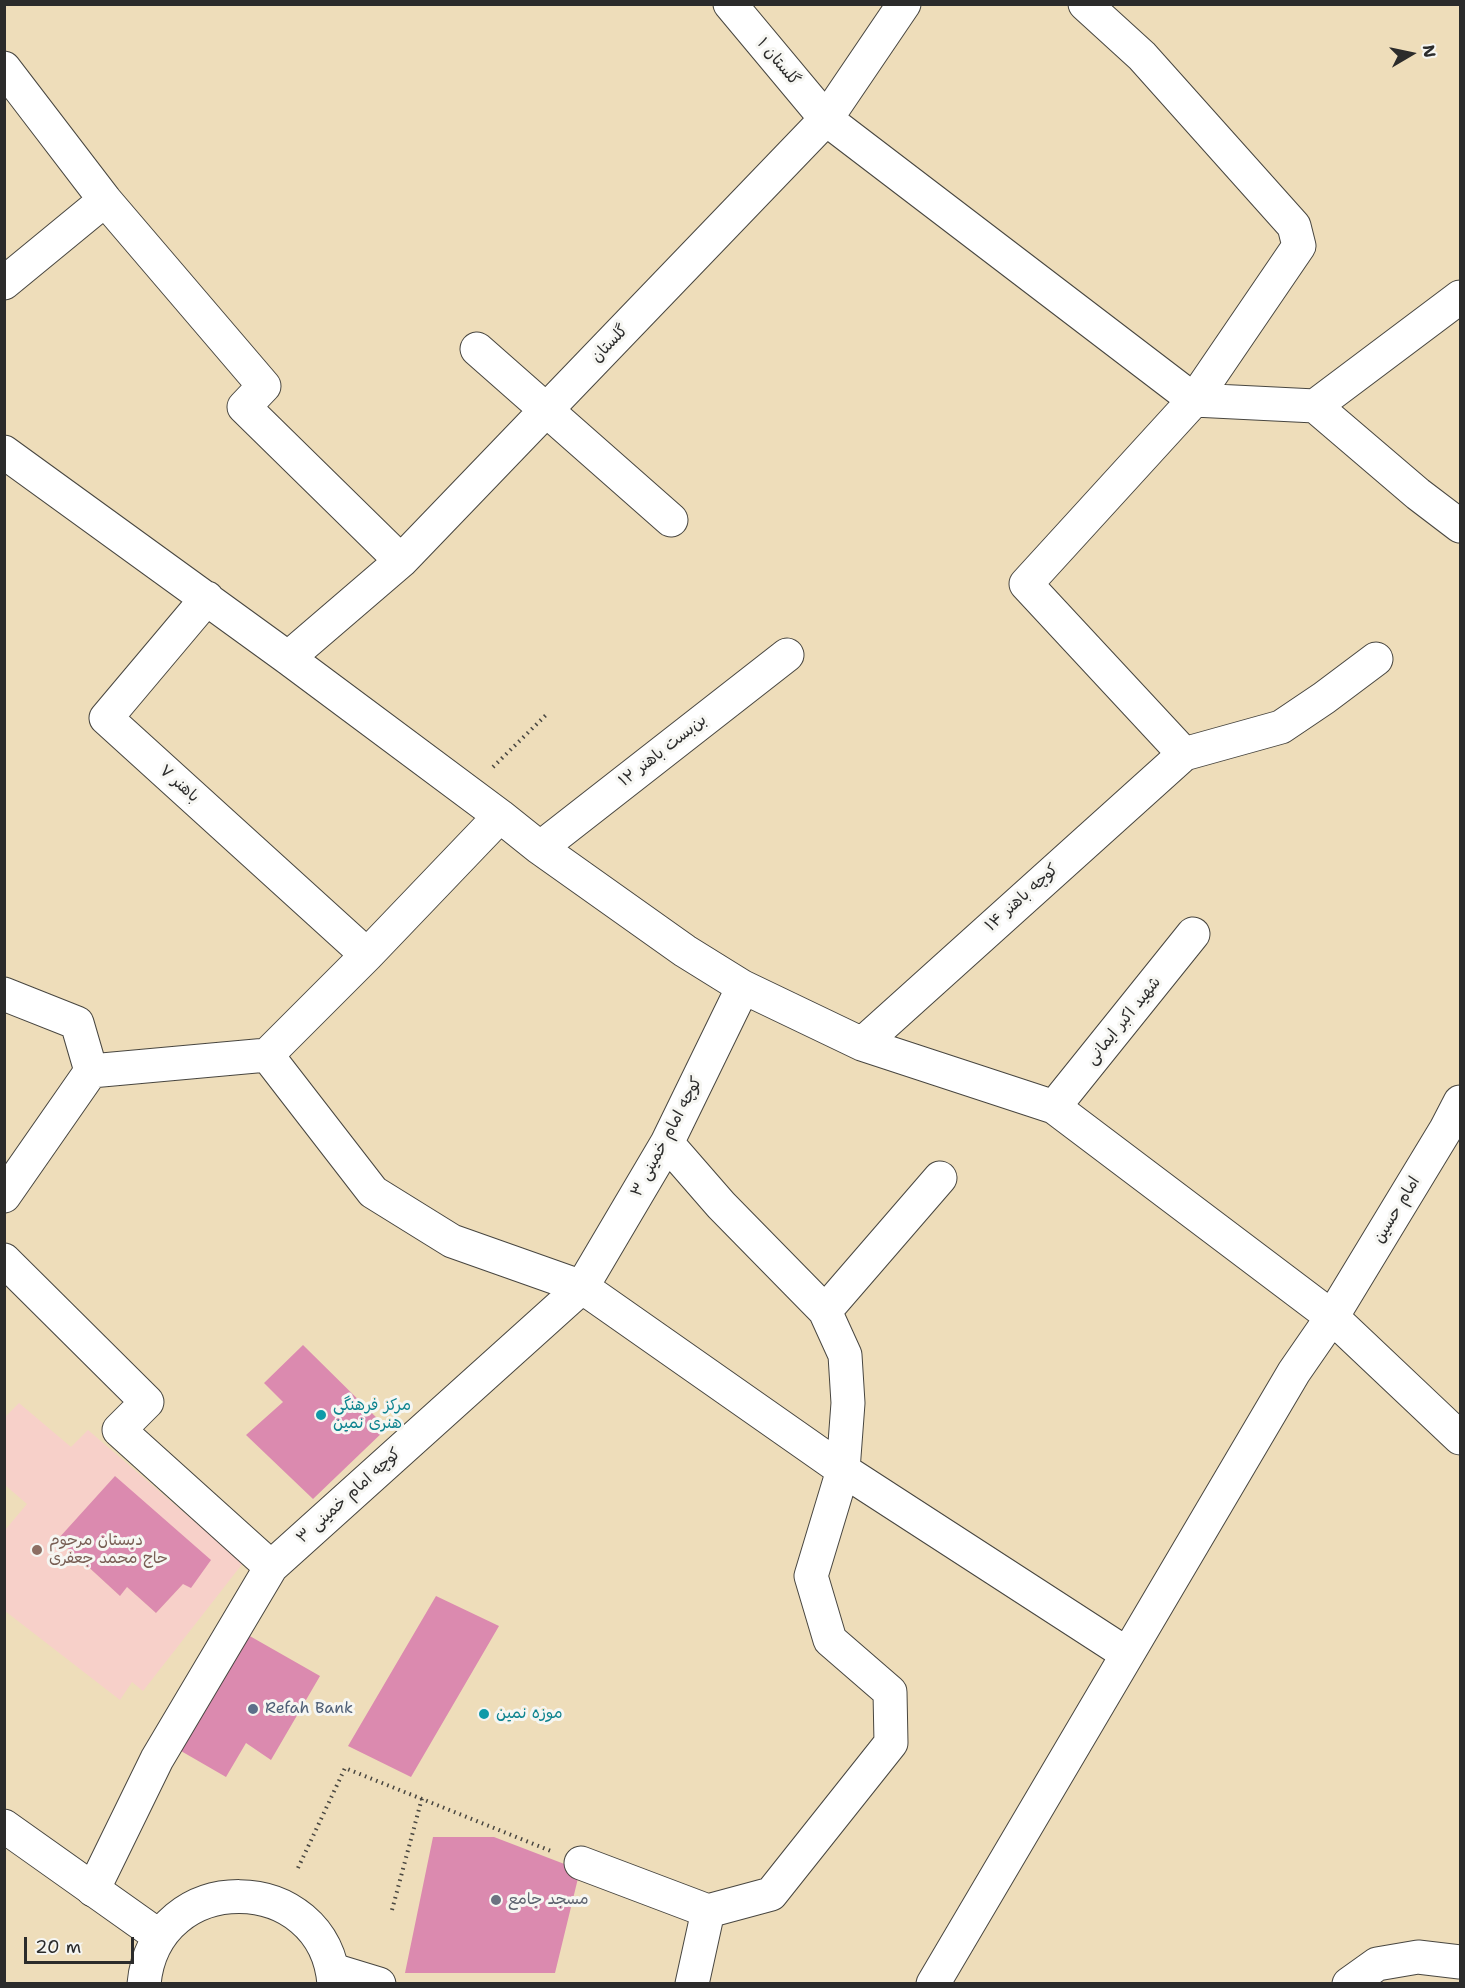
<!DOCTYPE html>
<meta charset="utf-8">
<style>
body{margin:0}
#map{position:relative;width:1465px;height:1988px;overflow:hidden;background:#eeddba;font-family:"Shantell Sans",sans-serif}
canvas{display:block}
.frame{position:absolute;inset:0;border:6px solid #2b2b2b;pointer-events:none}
.north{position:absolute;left:1381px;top:24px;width:60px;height:60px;-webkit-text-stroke:4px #f6f6f2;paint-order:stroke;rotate:81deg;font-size:16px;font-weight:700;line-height:24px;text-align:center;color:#2b2b2b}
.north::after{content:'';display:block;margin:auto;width:21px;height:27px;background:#2b2b2b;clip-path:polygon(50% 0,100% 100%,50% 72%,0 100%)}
.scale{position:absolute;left:24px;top:1937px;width:110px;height:27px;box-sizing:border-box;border:3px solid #2b2b2b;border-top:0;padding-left:8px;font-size:18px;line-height:21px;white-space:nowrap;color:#2b2b2b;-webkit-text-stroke:4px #f6f6f2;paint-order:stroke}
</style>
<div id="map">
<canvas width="1465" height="1988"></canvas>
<div class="frame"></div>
<div class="north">N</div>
<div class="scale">20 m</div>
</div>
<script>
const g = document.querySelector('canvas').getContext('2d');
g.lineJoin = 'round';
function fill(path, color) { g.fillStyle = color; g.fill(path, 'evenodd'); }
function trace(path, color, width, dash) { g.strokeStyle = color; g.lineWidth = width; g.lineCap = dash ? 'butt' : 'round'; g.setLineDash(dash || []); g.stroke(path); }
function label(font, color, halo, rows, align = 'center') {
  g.font = font + ' "Shantell Sans","Playpen Sans Arabic",sans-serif'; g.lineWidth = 6; g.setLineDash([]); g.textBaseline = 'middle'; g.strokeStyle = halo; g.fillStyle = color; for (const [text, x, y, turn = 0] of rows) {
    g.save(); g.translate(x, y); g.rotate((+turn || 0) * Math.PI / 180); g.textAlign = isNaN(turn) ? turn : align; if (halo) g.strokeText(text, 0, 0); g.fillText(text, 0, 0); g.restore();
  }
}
fill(new Path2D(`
 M19,1403L71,1447L88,1430L243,1563L143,1691L132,1682L120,1700L5,1611V1530L27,1504L5,1485V1417ZM116,1476L183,1584L156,1613L127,1587L120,1596L58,1539Z`), '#f7d0c9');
fill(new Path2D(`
 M303,1345L387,1428L313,1499L246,1435L283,1402L264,1383Z
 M115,1476L211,1560L191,1588L183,1584L156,1613L127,1587L120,1596L58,1539Z
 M436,1596L499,1626L411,1777L348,1746Z
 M248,1635L320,1676L271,1760L246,1743L226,1777L181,1751Z
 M433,1837H494L580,1870L555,1973H405Z`), '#db8aaf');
const minor = new Path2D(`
 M730,4L826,119L1194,400L1315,406L1418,494L1460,526
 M1085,4L1142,56L1294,226L1299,246L1194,400L1026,584L1184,754
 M4,68L105,200L264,386L244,407L401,561
 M4,283L105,200
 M477,349L671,520
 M1315,406L1460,297
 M4,452L288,658L500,816L540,848L685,951L743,987L862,1044L1054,1107L1332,1317L1460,1438
 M207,598L106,718L367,955
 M288,658L401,561L826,119L904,4
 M540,848L787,655
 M4,994L77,1023L91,1071L4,1196
 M862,1044L1184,754L1281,727L1324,698L1376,659
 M267,1055L373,1192L452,1241L582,1287L843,1470L1127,1654
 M91,1071L267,1055L367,955L500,816
 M1054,1107L1193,934
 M4,1260L147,1402L119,1430L271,1567
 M825,1311L940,1178
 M581,1863L708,1911L771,1894L891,1743L890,1692L830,1640L811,1576L843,1470L848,1403L845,1355L825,1311L721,1205L667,1143
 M93,1890L157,1759L271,1567L582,1287L667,1143L743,987
 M333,1970L379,1984
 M692,1984L708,1911
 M933,1984L1294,1372L1332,1317L1446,1129L1460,1102
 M1349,1984L1377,1964L1418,1957L1460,1962`);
const major = new Path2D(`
 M4,1826L159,1936
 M144,1984C155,1866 325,1869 334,1984`);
trace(minor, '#484640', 35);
trace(major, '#484640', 35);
trace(new Path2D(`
 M493,767L546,715
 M298,1868L345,1768L551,1851
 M392,1910L422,1798`), '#484640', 4, [1.5, 4.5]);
trace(minor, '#fff', 33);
trace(major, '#fff', 33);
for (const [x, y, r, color] of [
 [321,1415,6,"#0f9aa8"],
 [37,1550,6,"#8d6e63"],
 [253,1709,6,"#5c6f8a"],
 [484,1714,6,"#0f9aa8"],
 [496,1900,6,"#6b7280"]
]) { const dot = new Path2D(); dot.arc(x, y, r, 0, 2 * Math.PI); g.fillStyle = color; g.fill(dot); trace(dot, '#f6f6f2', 2); }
label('16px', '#2b2b2b', '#f6f6f2', [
 ["گلستان ۱",778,62,50],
 ["گلستان",610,344,-46],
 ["بن‌بست باهنر ۱۲",663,751,-38],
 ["باهنر ۷",179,784,42],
 ["کوچه باهنر ۱۴",1022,898,-42],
 ["شهید اکبر ایمانی",1124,1021,-51],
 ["کوچه امام خمینی ۳",667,1137,-62],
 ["امام حسین",1397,1210,-59],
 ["کوچه امام خمینی ۳",349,1496,-42]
]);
label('16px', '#0d838f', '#f6f6f2', [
 ["مرکز فرهنگی",333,1406],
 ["هنری نمین",333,1424],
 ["موزه نمین",496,1714]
], 'left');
label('16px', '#785e54', '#f6f6f2', [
 ["دبستان مرحوم",49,1541],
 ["حاج محمد جعفری",49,1559]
], 'left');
label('16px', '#4e5e75', '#f6f6f2', [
 ["Refah Bank",265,1709]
], 'left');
label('16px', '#5b616d', '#f6f6f2', [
 ["مسجد جامع",508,1900]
], 'left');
</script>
